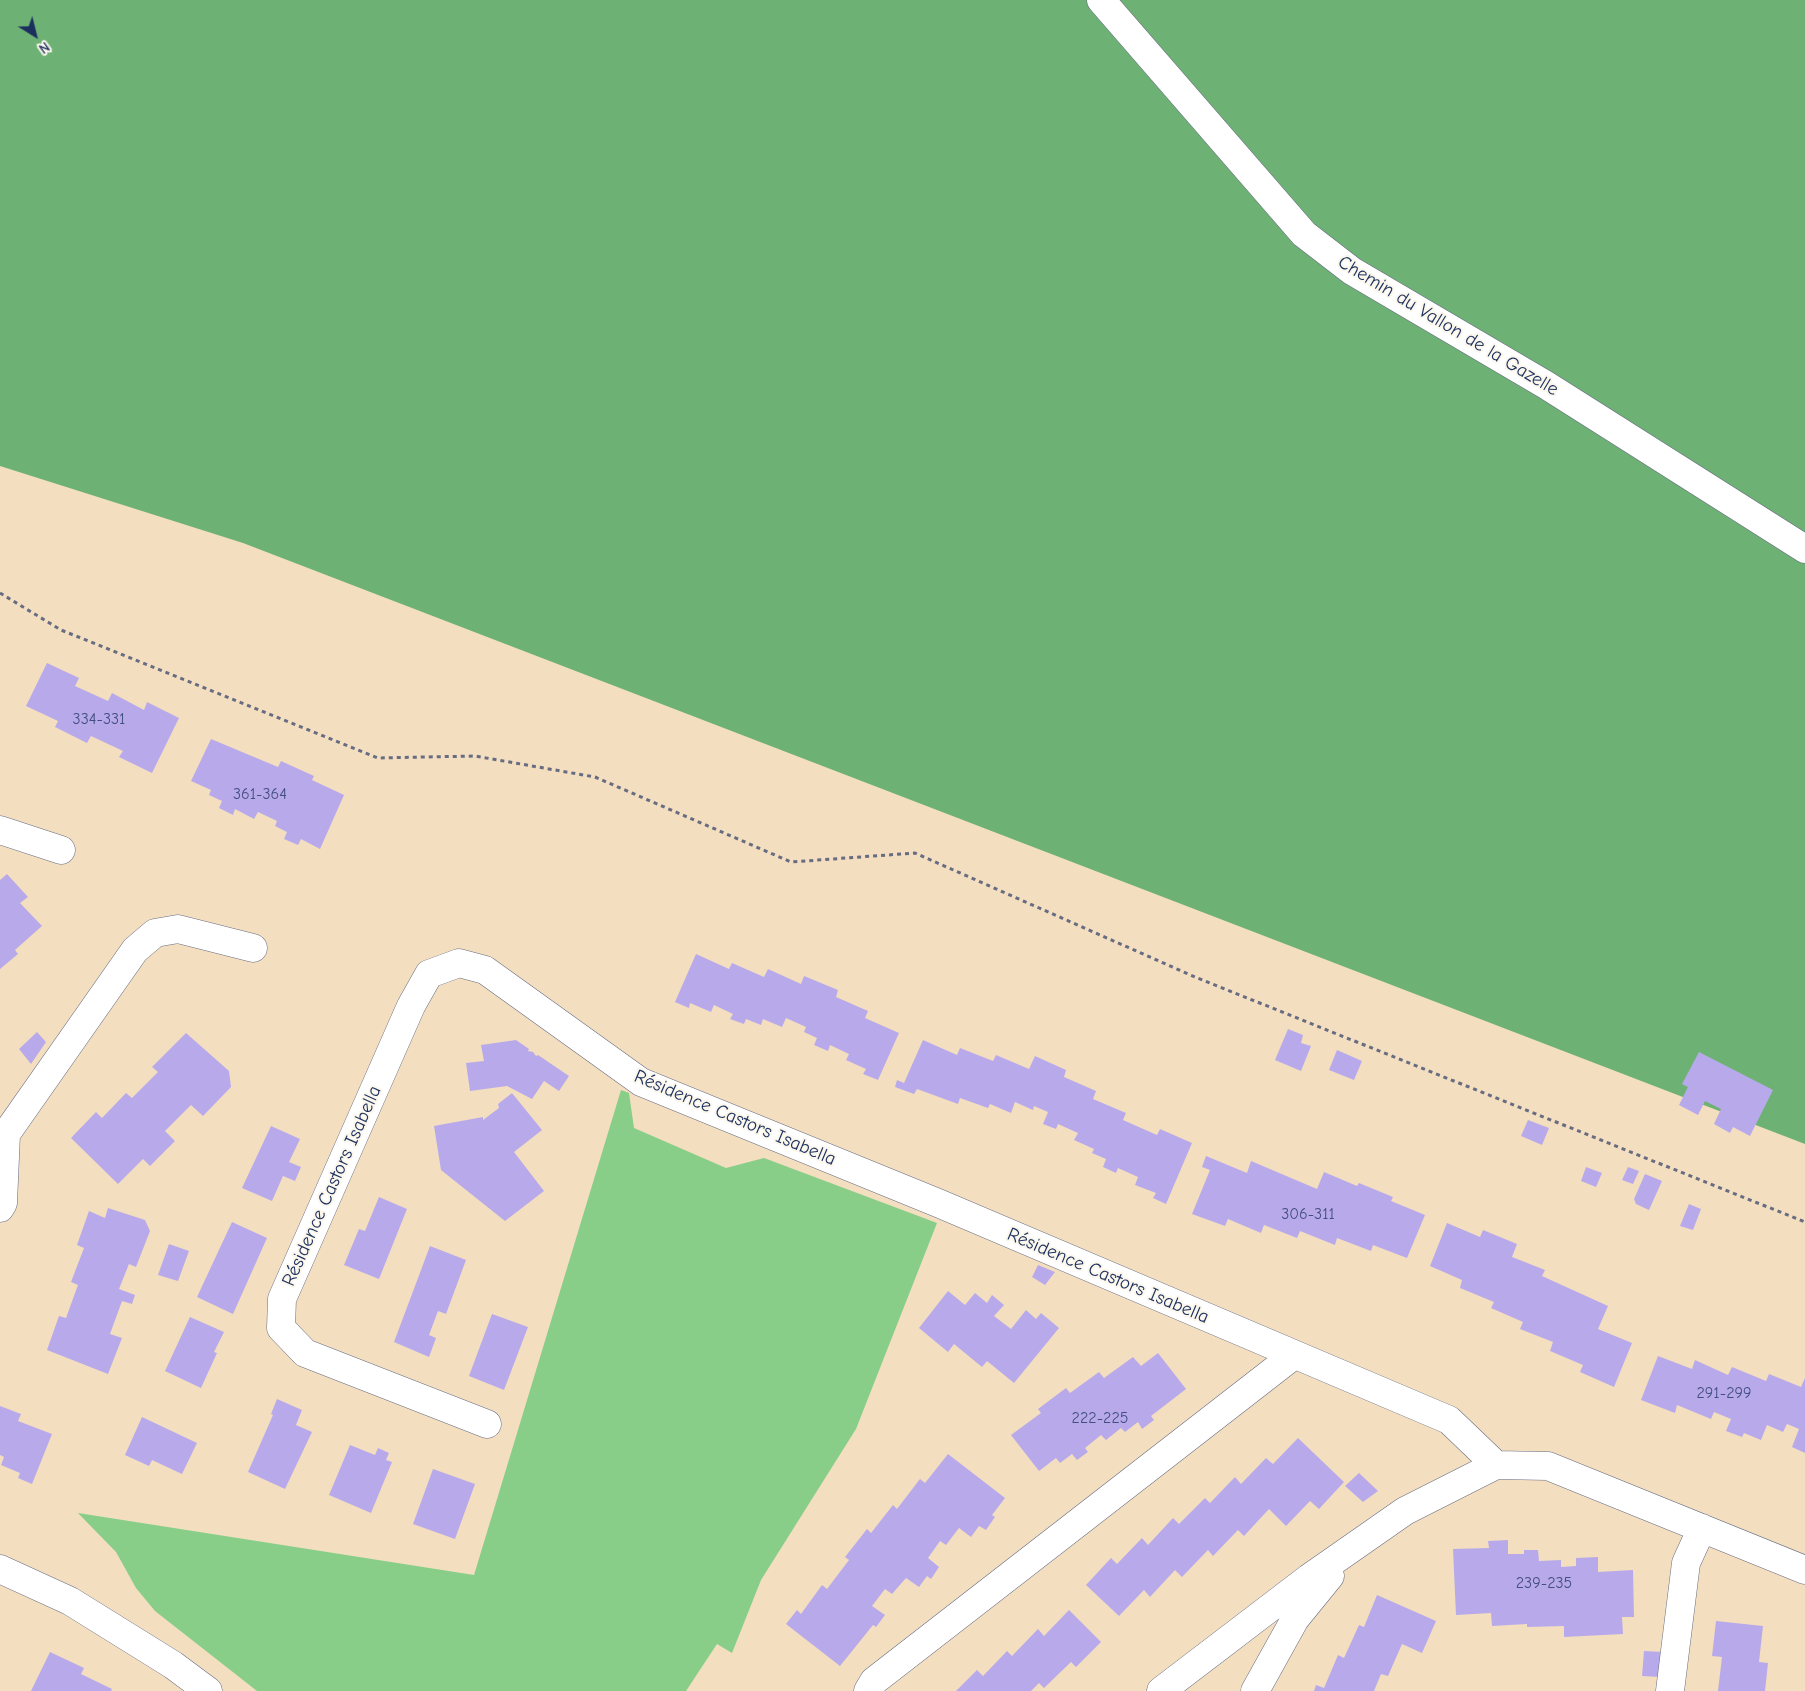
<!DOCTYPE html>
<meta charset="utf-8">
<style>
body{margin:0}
#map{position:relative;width:1805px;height:1691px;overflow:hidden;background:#f3dec0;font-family:"Comic Neue",sans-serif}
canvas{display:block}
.north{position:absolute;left:10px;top:10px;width:50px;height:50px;-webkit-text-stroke:4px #fbf7ec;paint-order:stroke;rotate:144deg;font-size:14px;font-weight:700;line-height:20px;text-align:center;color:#1b2f5e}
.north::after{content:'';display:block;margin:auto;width:18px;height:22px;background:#1b2f5e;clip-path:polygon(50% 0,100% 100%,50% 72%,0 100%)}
</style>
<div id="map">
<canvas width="1805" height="1691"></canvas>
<div class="north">N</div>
</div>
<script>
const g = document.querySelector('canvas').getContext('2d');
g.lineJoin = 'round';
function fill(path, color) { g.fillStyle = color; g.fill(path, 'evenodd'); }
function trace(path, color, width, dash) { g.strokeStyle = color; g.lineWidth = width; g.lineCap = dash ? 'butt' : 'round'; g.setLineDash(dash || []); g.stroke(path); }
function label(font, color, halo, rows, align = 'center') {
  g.font = font + ' "Comic Neue",sans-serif'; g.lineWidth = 4; g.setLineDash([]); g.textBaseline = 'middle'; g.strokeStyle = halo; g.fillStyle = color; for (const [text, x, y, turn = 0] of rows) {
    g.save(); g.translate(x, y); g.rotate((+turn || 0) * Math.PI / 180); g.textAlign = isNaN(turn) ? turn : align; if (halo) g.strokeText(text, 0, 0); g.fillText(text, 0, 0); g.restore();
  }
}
fill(new Path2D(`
 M621,1090L629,1093L634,1128L726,1168L764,1158L937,1223L856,1429L761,1580L732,1653L717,1644L686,1691H257L155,1611L136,1588L116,1552L78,1513L474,1575Z`), '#88ce89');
fill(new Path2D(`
 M0,0H1805V1144L243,543L0,466Z`), '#6eb175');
fill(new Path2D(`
 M47,663L79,678L75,686L108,701L112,693L144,710L147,702L179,718L152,773L119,757L123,751L91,736L87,743L55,727L58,721L26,706Z
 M211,739L278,767L281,761L314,776L312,780L344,795L320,849L301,839L298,845L284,839L287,832L275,826L277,821L258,812L254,819L235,809L233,815L219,808L222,801L209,795L211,790L191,781Z
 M7,874L28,897L20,903L42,926L15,950L18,954L0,969V880Z
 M696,954L729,969L732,963L764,977L768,969L801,984L804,976L838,990L836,997L868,1011L865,1018L899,1033L878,1080L863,1074L866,1069L846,1060L849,1054L830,1045L828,1051L814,1045L817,1038L804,1032L806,1027L786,1018L782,1027L763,1019L761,1025L746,1019L744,1024L730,1019L733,1014L714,1005L711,1012L690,1003L689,1008L675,1002Z
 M1288,1029L1303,1035L1301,1043L1311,1046L1301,1071L1275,1060Z
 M37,1032L46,1042L31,1064L19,1049Z
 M186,1033L229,1071L231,1087L203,1116L191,1105L165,1131L175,1141L150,1166L143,1159L118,1184L71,1138L96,1112L102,1118L126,1093L132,1098L158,1072L152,1067Z
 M516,1040L529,1049L528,1051L533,1052L536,1056L538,1055L569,1076L559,1091L544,1081L532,1099L507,1086L470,1091L466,1063L484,1061L481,1045Z
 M923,1040L957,1055L960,1048L993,1061L996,1055L1029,1069L1035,1056L1066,1070L1064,1077L1096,1091L1093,1099L1126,1113L1123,1120L1157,1135L1160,1129L1192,1143L1166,1204L1153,1198L1156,1193L1135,1185L1138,1177L1118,1168L1116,1173L1103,1167L1106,1159L1092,1153L1094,1149L1074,1140L1078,1133L1058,1124L1056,1129L1043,1124L1048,1112L1034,1106L1033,1110L1015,1102L1011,1113L990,1104L988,1108L960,1098L958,1104L917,1089L914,1094L895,1087L897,1080L904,1083Z
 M1337,1050L1362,1061L1354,1080L1329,1070Z
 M1699,1052L1773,1090L1750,1136L1733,1127L1730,1133L1714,1124L1721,1109L1705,1101L1698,1115L1679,1105L1688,1087L1682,1084Z
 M512,1093L542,1130L514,1152L544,1191L505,1221L441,1170L434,1126L483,1117V1120L499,1108L498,1104Z
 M1528,1120L1549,1128L1542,1145L1521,1136Z
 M271,1126L300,1139L289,1162L301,1167L295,1181L283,1176L272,1201L242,1188Z
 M1206,1156L1247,1173L1251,1161L1317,1189L1324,1172L1357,1186L1359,1183L1393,1197L1391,1201L1425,1215L1407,1258L1373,1245L1371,1251L1337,1238L1335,1245L1300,1231L1297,1238L1264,1225L1261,1233L1228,1219L1225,1226L1192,1214L1210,1170L1202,1167Z
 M1586,1167L1602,1173L1596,1187L1581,1181Z
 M1628,1167L1639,1171L1633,1184L1622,1180Z
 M1645,1174L1662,1181L1649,1210L1636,1204L1634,1199Z
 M379,1197L407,1209L379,1279L344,1265L359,1229L365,1231Z
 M1689,1204L1701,1209L1693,1230L1680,1226Z
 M108,1208L145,1220L150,1231L136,1267L129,1264L119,1289L135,1295L132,1304L122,1301L110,1334L122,1338L108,1374L47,1350L59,1316L66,1318L78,1285L71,1282L84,1248L77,1245L89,1211L105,1218Z
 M232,1222L267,1238L233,1314L197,1297Z
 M1447,1223L1480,1237L1483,1230L1517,1244L1512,1257L1545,1270L1542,1276L1608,1306L1598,1329L1632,1343L1614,1387L1580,1372L1583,1365L1550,1351L1553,1342L1520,1329L1523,1322L1491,1308L1494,1302L1460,1288L1462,1280L1430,1266Z
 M169,1244L189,1251L178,1281L158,1275Z
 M430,1246L466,1260L446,1314L438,1311L429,1335L436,1338L429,1357L394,1342Z
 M1038,1265L1055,1272L1045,1285L1032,1277Z
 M948,1291L965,1305L975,1293L987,1303L992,1295L1004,1305L994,1316L1011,1329L1026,1310L1036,1319L1041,1313L1059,1328L1014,1383L987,1361L982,1367L954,1344L948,1352L919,1328Z
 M492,1314L528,1327L504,1390L469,1376Z
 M190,1317L224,1332L214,1352L217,1353L201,1388L165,1371Z
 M1158,1353L1186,1389L1151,1416L1154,1420L1142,1429L1138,1422L1125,1432L1121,1428L1106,1440L1101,1435L1085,1448L1088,1452L1077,1460L1072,1454L1060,1463L1056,1458L1039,1471L1011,1435L1041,1413L1038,1409L1066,1388L1070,1393L1099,1372L1104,1378L1133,1357L1141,1366Z
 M1658,1356L1692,1369L1695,1360L1728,1375L1732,1367L1766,1381L1769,1374L1801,1387L1805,1378V1453L1792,1447L1799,1429L1787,1424L1783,1432L1767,1425L1761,1440L1744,1433L1742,1437L1726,1431L1731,1419L1714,1412L1711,1419L1677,1405L1675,1413L1641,1400Z
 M277,1399L302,1410L296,1425L312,1432L285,1489L248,1472L273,1415L271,1414Z
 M0,1406L21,1414L18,1421L52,1434L32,1484L18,1478L20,1473L1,1465L4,1457L0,1455Z
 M142,1417L197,1443L182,1474L152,1460L149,1466L125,1455Z
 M1298,1438L1344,1482L1319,1509L1310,1501L1286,1526L1269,1509L1244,1536L1238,1530L1213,1556L1208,1550L1182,1577L1175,1570L1150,1597L1144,1590L1119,1616L1086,1585L1111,1558L1117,1564L1142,1538L1148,1545L1173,1518L1179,1524L1205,1498L1210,1503L1235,1477L1241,1484L1266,1458L1273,1464Z
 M350,1445L375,1455L378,1448L389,1453L386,1460L392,1462L371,1513L329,1495Z
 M948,1454L1005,1498L992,1515L995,1517L986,1530L979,1526L971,1537L959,1528L946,1545L940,1541L928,1558L939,1567L931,1579L927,1576L919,1587L906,1578L892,1594L885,1589L872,1606L885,1615L876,1627L873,1625L840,1666L786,1624L797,1610L801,1614L822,1585L827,1589L849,1560L845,1557L867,1529L871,1533L893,1505L897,1509L920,1479L925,1483Z
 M433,1469L475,1484L455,1539L413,1524Z
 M1359,1473L1378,1491L1363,1502L1345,1486Z
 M1508,1540V1554H1524V1550H1538L1539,1561L1561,1560V1567L1576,1566V1558L1598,1557V1572L1633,1570L1634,1617H1622L1623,1634L1564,1637V1626L1527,1627V1624L1492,1626L1491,1613L1456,1615L1453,1549L1489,1548L1488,1541Z
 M1377,1595L1436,1621L1422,1653L1402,1644L1388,1676L1381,1674L1374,1691H1314L1316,1685L1324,1688L1338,1655L1344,1658L1359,1625L1364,1627Z
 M1069,1610L1101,1642L1076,1667L1071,1662L1044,1688L1039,1683L1031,1691H956L977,1670L983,1676L1007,1651L1012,1656L1038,1629L1044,1636Z
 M1716,1621L1763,1626L1759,1662L1768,1663L1765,1691H1718L1722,1657L1712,1656Z
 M1644,1651L1663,1652L1661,1677L1642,1676Z
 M50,1652L84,1668L81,1674L112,1689L111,1691H31Z`), '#b8aaea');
const minor = new Path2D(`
 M1101,0L1304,234L1352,271L1546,385L1805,549
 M0,830L61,850
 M0,1137L6,1134L135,950L155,933L178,929L253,948
 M0,1208L3,1203L6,1134
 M487,1424L305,1353L281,1328L282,1299L411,1006L429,974L459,963L485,970L641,1082L938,1203L1449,1420L1496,1465
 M0,1569L70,1601L173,1665L208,1691
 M868,1691L874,1681L1294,1355
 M1161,1691L1309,1578L1405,1511L1496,1465L1548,1466L1805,1570
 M1255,1691L1295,1619L1330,1576
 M1670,1691L1686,1563L1702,1528`);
trace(minor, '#676c80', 29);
trace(new Path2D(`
 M0,593L61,630L378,758L475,756L595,777L791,862L915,853L1195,977L1805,1222`), '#676c80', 3, [4, 4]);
trace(minor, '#fff', 28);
label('16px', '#424e81', null, [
 ["334-331",99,719],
 ["361-364",260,794],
 ["306-311",1308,1214],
 ["291-299",1724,1393],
 ["222-225",1100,1418],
 ["239-235",1544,1583]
]);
label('19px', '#1b2f5e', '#fbf7ec', [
 ["Chemin du Vallon de la Gazelle",1448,326,31],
 ["Résidence Castors Isabella",735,1118,23],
 ["Résidence Castors Isabella",332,1186,-66],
 ["Résidence Castors Isabella",1108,1276,23]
]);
</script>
